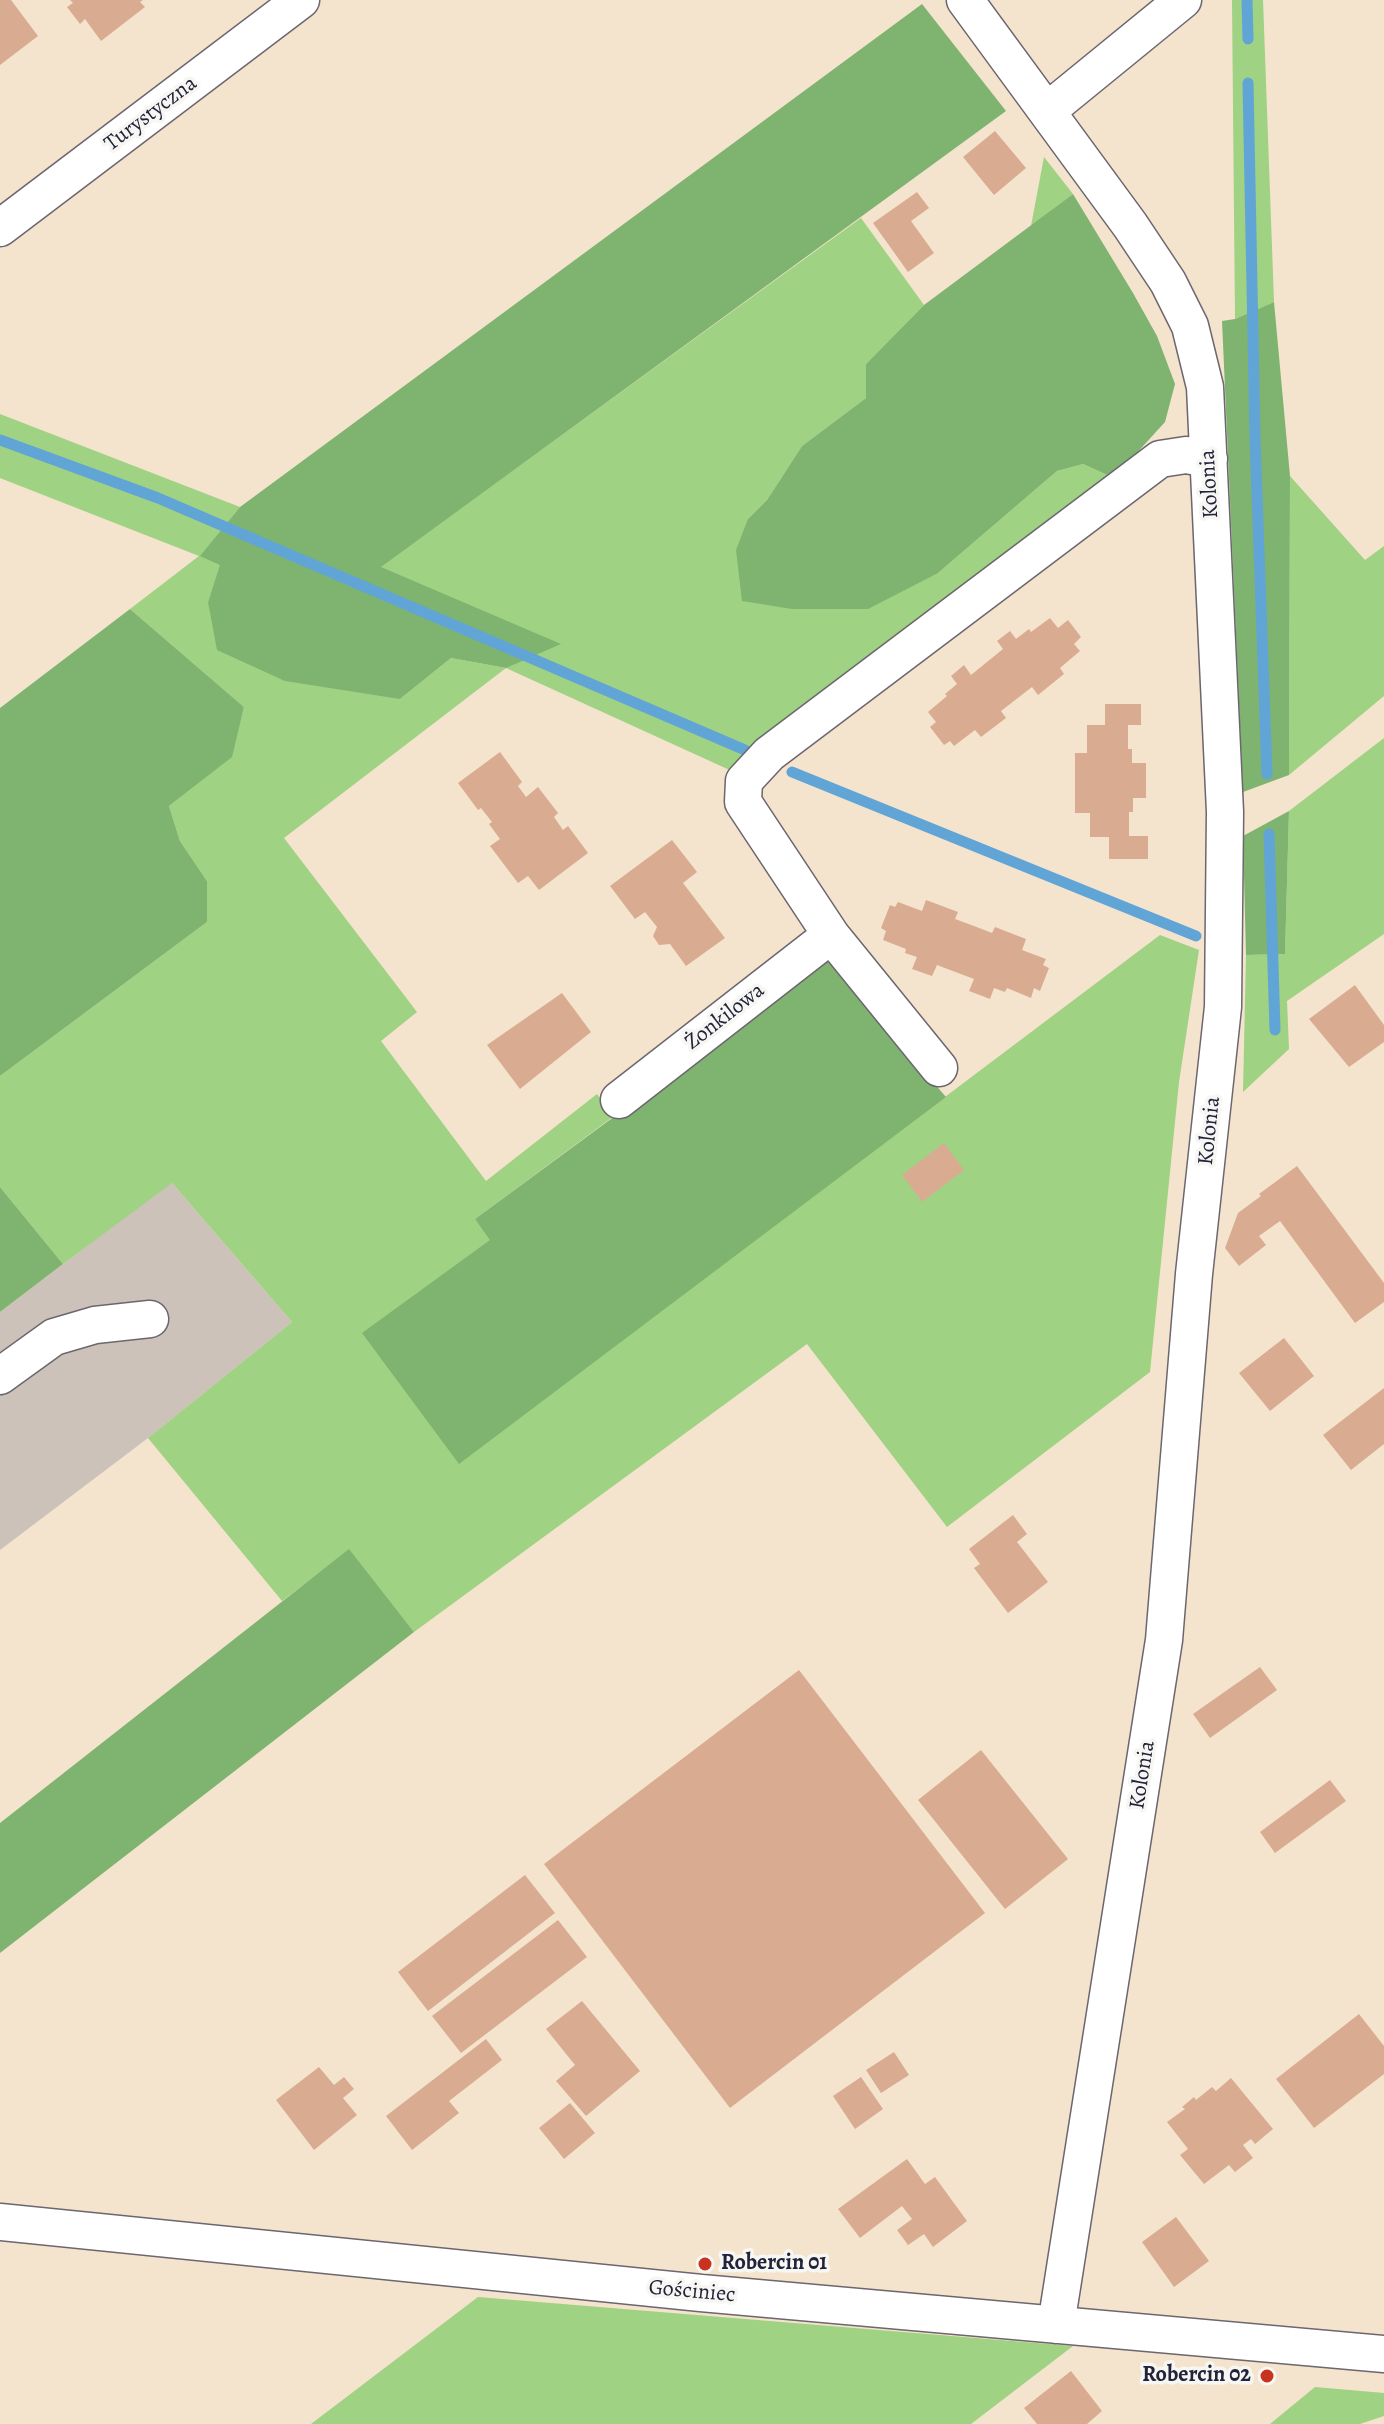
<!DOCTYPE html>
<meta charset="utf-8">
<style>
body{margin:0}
canvas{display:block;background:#f4e3cd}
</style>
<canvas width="1384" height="2424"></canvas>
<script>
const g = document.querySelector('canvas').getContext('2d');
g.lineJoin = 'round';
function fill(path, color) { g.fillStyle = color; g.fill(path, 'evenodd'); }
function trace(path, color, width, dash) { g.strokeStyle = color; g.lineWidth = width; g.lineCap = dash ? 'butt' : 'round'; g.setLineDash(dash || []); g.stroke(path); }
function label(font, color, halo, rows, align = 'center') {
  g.font = font + ' Alegreya,serif'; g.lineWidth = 7; g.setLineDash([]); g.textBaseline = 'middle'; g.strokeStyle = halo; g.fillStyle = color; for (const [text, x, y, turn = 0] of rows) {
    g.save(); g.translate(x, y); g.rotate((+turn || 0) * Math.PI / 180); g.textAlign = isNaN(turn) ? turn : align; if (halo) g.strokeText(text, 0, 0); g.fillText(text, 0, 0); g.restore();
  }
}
fill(new Path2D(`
 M171,1182L292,1322L148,1438L0,1550V1312Z`), '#ccc2b9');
fill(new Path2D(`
 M1232,0H1263L1274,302L1235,319Z
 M1044,157L1073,194L1031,226Z
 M861,218L924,305L866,364V398L802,446L767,500L748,519L938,573L1057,471L1083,464L1114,478L734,772L506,668L284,838L417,1012L381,1041L486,1181L597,1094L614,1116L475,1219L498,1246L459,1463L1160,935L1199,950L1179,1082L1150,1372L947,1527L807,1344L414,1632L349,1550L282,1601L148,1438L292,1322L172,1183L63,1264L0,1187V1076L207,922V881L180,841L169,806L231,757L244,707L130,609L199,556L0,478V414L240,507L201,556L221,564L208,602L400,699L451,658L506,668L380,567Z
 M1290,476L1365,560L1384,546V696L1289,775Z
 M1384,738V934L1287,1001L1289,1049L1243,1092L1246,955L1285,954L1289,811Z
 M478,2297L1073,2346L971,2424H311Z
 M1315,2387L1384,2393V2416L1360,2424H1270Z`), '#9fd282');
fill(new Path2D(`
 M922,4L1006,111L381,567L561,644L506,668L451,658L400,699L285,681L217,650L208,602L220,565L200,556L240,507Z
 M1073,194L1133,293L1157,336L1175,384L1165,422L1114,478L1083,464L1057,471L938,573L868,609H792L742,601L736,550L748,519L767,500L802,446L866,398V364L924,305Z
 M1274,302L1290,476L1289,775L1243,792L1222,321L1235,319Z
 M130,609L244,707L232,757L169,806L180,841L207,881V922L0,1076V708Z
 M1289,811L1285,954L1246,955L1243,836Z
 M827,960L946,1097L459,1464L362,1333L490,1240L475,1219Z
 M0,1187L63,1264L0,1312Z
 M349,1549L414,1632L0,1953V1823Z`), '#7fb470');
trace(new Path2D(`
 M1247,0L1248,39
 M1248,83L1255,438L1267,774
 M0,440L158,498L745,750
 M792,772L1196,936
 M1269,834L1275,1030`), '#60a5d5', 11);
fill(new Path2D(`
 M0,0H11L38,36L0,65Z
 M70,0H143L140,2L145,7L101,41L85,19L80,24L67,7L73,3Z
 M995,131L1026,168L994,195L963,157Z
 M917,192L929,208L911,221L934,253L908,272L873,223Z
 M1050,618L1058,628L1068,620L1081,637L1074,644L1080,651L1060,668L1064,674L1038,695L1032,687L1001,711L1006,718L981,737L975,730L954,746L950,741L944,745L930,727L936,722L928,712L947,696L945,694L957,684L951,676L964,665L971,675L1003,649L997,641L1010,631L1016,639L1029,629L1031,632Z
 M1105,704H1141V725H1128V749H1132V763H1146V798H1133V812H1129V836H1148V859H1109V837H1090V813H1075V753H1087V725H1105Z
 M500,752L522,782L518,786L526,797L538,787L558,813L554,817L563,830L568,826L588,853L539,890L528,876L518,883L490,846L500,839L489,824L492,822L481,808L478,810L458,783Z
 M672,840L697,872L683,883L725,938L686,966L670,944L659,945L653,936L657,927L645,912L635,919L610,886Z
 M926,900L958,912L955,919L974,926L992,933L995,927L1026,939L1022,950L1046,959L1043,965L1049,968L1040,991L1034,988L1031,998L1007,988L1005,992L994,988L990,999L969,991L974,979L937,965L932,976L912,969L917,957L905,953L906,949L883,940L886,931L881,928L890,905L895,907L898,902L922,911Z
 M1355,985L1384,1025V1042L1349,1067L1309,1019Z
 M562,993L591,1032L520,1089L487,1045Z
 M944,1143L964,1170L922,1202L902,1175Z
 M1297,1166L1384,1283V1302L1355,1323L1280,1221L1259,1236L1266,1245L1239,1266L1225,1248L1238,1213L1261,1196L1259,1194Z
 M1284,1338L1314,1376L1270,1411L1239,1373Z
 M1384,1388V1444L1351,1470L1323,1435Z
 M1013,1515L1027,1534L1017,1542L1048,1582L1008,1613L974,1568L980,1564L969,1549Z
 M1260,1667L1277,1690L1210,1738L1193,1714Z
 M799,1670L985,1913L730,2108L544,1864Z
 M981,1750L1068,1859L1005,1909L918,1800Z
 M1330,1780L1346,1801L1275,1853L1260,1832Z
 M525,1875L555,1913L428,2011L398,1972Z
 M558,1920L587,1957L461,2053L432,2016Z
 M582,2001L640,2071L586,2116L556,2081L575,2065L546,2029Z
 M1359,2014L1384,2046V2074L1314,2128L1276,2079Z
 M486,2039L502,2060L449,2101L459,2113L412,2150L386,2116Z
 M894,2052L909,2075L881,2093L866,2070Z
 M319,2067L334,2085L344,2077L354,2089L343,2098L357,2115L314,2150L276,2100Z
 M861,2077L883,2109L855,2129L833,2096Z
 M1231,2078L1273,2129L1255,2144L1251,2139L1243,2145L1253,2158L1235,2172L1229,2165L1204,2184L1180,2155L1188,2149L1167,2122L1185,2109L1182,2107L1194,2097L1196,2100L1212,2087L1216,2091Z
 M570,2103L595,2133L564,2159L539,2128Z
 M907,2159L925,2184L935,2177L967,2221L933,2247L924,2234L908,2245L897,2230L912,2219L902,2206L860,2238L838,2209Z
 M1176,2217L1209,2261L1174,2287L1142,2242Z
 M1071,2371L1102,2411L1087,2424H1037L1024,2408Z`), '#d9ac91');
const minor = new Path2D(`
 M965,0L1130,225L1168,282L1190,326L1205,387L1225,812L1223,1007L1194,1274L1164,1640L1056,2325
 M1047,111L1183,0
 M0,228L301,0
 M939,1068L831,935L743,802L744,781L769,754L1160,459L1186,455L1209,459
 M619,1100L831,935
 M0,1376L54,1337L95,1325L150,1319
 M0,2222L701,2293L1384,2354`);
trace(minor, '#6c666e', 39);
trace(minor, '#fff', 36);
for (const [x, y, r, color] of [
 [705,2264,8,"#c8321e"],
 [1267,2376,8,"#c8321e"]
]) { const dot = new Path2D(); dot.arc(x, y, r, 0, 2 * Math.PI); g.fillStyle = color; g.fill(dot); trace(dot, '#f6f6f2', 3); }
label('22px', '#22223b', '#f6f6f2', [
 ["Turystyczna",151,114,-37],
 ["Kolonia",1210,484,-93],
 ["Żonkilowa",725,1017,-38],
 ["Kolonia",1210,1131,-84],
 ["Kolonia",1143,1775,-81],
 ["Gościniec",692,2292,5]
]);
label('bold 22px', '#22223b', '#f6f6f2', [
 ["Robercin 01",721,2264],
 ["Robercin 02",1251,2376,"right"]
], 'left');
</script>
